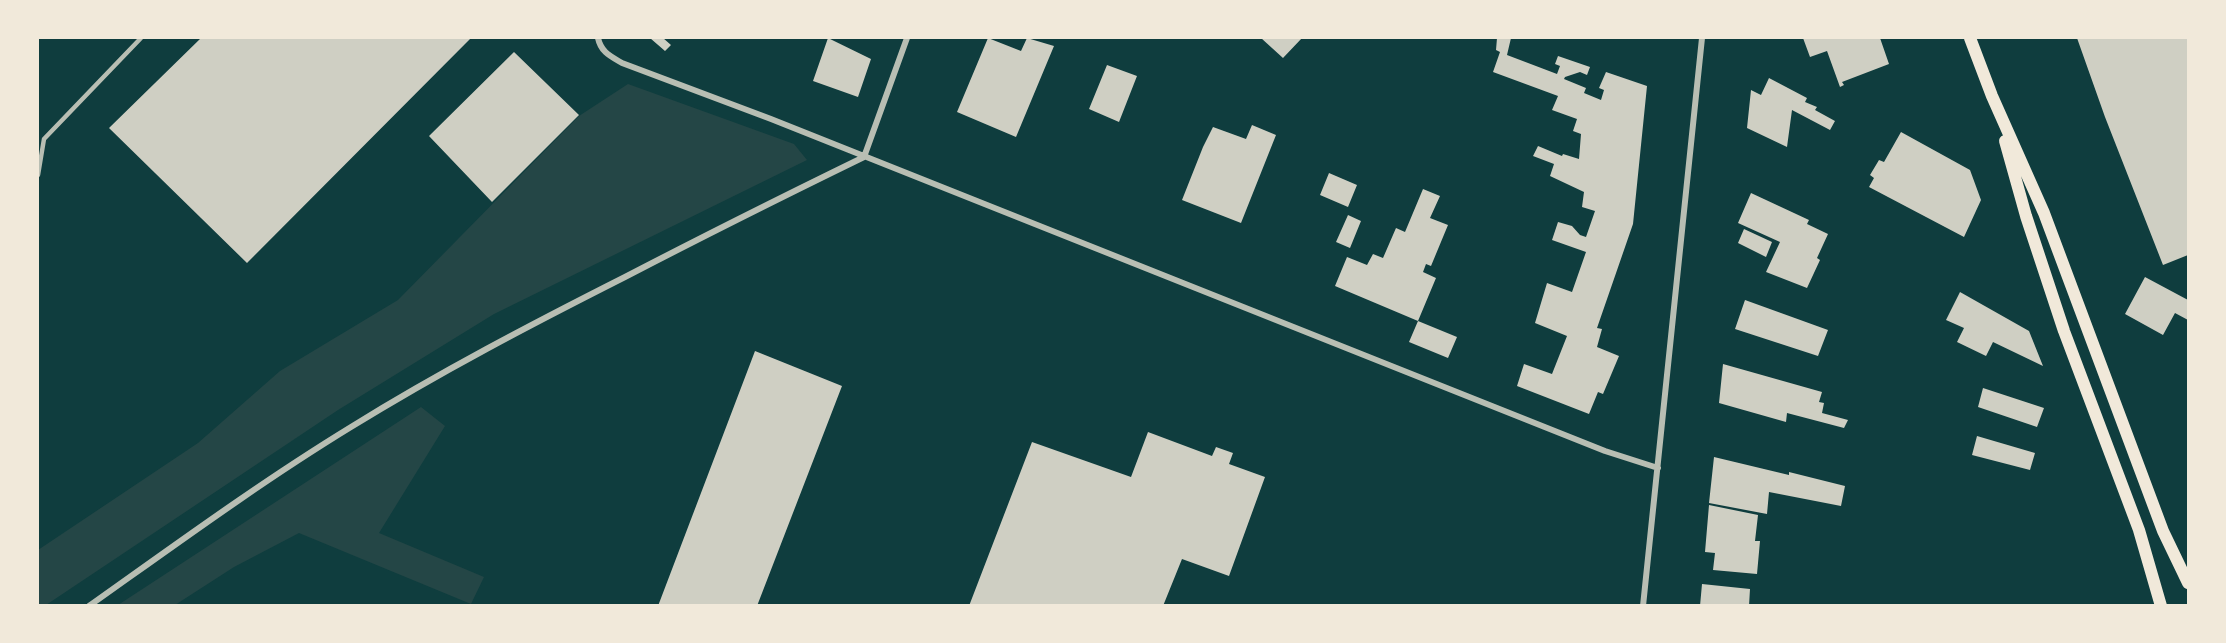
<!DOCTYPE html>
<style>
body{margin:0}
#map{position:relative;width:2226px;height:643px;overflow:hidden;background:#0f3d3e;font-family:Karla,sans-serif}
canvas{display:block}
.frame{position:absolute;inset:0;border:39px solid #f1e9da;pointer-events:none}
</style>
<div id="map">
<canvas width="2226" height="643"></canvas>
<div class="frame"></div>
</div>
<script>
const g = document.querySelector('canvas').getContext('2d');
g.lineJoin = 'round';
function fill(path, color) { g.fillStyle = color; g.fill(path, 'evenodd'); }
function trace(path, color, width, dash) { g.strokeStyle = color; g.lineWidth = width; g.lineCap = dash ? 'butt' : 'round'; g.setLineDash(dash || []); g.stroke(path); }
fill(new Path2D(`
 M628,84L794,144L807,160L494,314L338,410L46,605H38V550L198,443L280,371L398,300L579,116Z
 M421,407L445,426L379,533L484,577L471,604L299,533L234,567L175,605H118Z`), '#244646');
fill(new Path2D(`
 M201,38H471L247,263L109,128Z
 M650,38H663L671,45L665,51Z
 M828,38L871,59L858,97L813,81Z
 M988,38L1021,51L1027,38L1054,46L1016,137L957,112Z
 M1261,38H1302L1283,58Z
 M1497,38H1511L1507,55L1557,74L1560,66L1555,64L1558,56L1590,67L1587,75L1580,72L1565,77L1564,79L1586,88L1584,93L1601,100L1604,90L1599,88L1606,72L1647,86L1633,224L1597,328L1602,329L1597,347L1619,356L1603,394L1598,392L1589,414L1517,386L1524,364L1552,374L1567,336L1535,323L1547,283L1572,292L1586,252L1552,240L1558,222L1572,226L1580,235L1586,237L1595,211L1582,207L1584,192L1550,176L1554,164L1533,156L1538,146L1562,156L1563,154L1579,159L1581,134L1573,131L1577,119L1552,110L1558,96L1493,72L1500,52L1496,50Z
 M1803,38H1880L1889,64L1842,82L1844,85L1840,87L1827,51L1810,57Z
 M2077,38H2188V255L2163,265L2105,117Z
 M514,52L579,115L492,202L429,136Z
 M1107,65L1137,76L1119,122L1089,109Z
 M1769,78L1807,98L1805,102L1817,107L1815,110L1835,121L1830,130L1792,110L1787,147L1747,128L1751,90L1761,95Z
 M1252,125L1276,135L1241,223L1182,200L1203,147L1213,127L1246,139Z
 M1901,132L1970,170L1981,200L1964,237L1869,187L1874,178L1870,175L1879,160L1884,162Z
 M1329,173L1357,185L1348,207L1320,195Z
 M1423,189L1440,196L1430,218L1448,225L1431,266L1426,264L1423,272L1436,278L1418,321L1335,286L1347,257L1367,265L1373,254L1383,258L1396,228L1405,232Z
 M1751,193L1809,220L1807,224L1828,234L1817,258L1820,260L1807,288L1766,272L1780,242L1738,223Z
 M1348,215L1361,221L1350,248L1336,242Z
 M1744,229L1772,242L1766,257L1738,243Z
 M2145,277L2188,300V320L2175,313L2163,335L2125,314Z
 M1960,292L2029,331L2043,366L1993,342L1986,356L1957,342L1964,328L1946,320Z
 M1745,300L1828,330L1818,356L1735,329Z
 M1418,321L1457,337L1448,358L1409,342Z
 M755,351L842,386L757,606H658Z
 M1723,364L1822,392L1819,402L1824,403L1822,413L1848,420L1844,428L1787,413L1786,422L1719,403Z
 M1983,388L2044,408L2037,427L1978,407Z
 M1148,432L1212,456L1216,447L1233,453L1229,464L1265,477L1229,576L1182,559L1163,606H969L1032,442L1131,477Z
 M1977,436L2035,453L2030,470L1972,455Z
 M1714,457L1789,475V472L1845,486L1841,506L1769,492L1767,514L1709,503Z
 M1709,505L1758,515L1755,541H1760L1757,574L1713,570L1715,553L1705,552Z
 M1702,584L1750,589L1749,606H1700Z`), '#cfcfc3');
trace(new Path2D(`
 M38,175L44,139L141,38`), '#b8beb3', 4.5);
trace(new Path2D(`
 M598,38C601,52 610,56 622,63L771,119L1605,451L1658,468
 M864,157L907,38
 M89,606C175,545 261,482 351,427C440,372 532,324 625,277C704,236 784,196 864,157
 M1643,606L1702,38`), '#b8beb3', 6);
trace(new Path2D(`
 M1970,38L1992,96L2044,213L2163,531L2188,583
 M2005,141L2026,216L2064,331L2139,530L2161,606`), '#f1e9da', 12);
</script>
